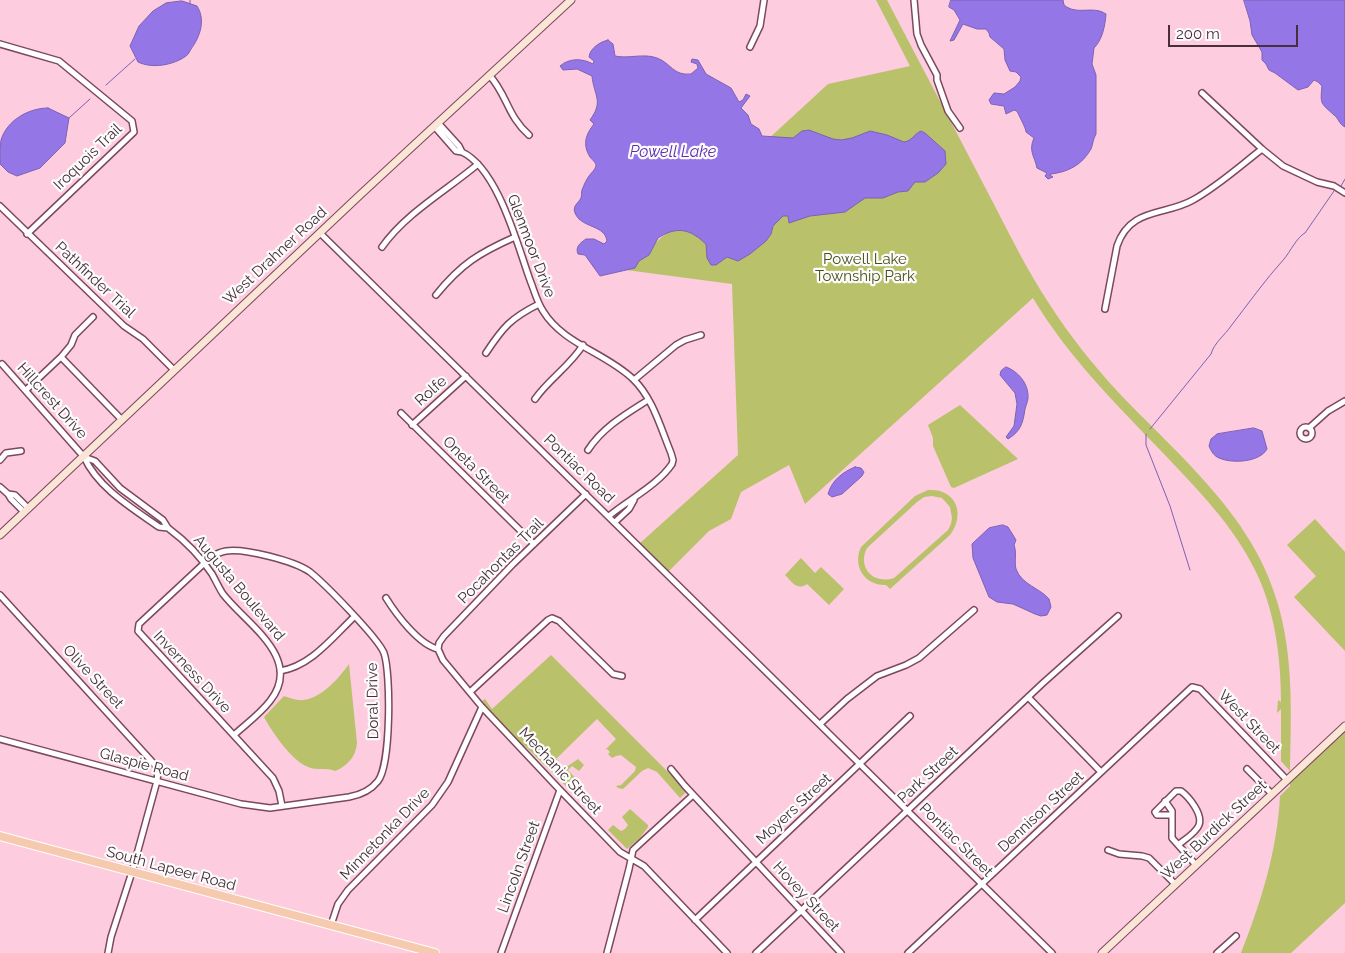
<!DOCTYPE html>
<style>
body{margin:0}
#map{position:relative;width:1345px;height:953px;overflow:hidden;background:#fdccde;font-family:Raleway,sans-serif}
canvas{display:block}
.scale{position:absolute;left:1168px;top:25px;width:130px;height:22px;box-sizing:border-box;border:2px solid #462f38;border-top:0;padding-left:6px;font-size:15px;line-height:18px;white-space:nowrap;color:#462f38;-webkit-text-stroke:4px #fcfcfc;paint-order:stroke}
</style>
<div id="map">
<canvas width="1345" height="953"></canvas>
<div class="scale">200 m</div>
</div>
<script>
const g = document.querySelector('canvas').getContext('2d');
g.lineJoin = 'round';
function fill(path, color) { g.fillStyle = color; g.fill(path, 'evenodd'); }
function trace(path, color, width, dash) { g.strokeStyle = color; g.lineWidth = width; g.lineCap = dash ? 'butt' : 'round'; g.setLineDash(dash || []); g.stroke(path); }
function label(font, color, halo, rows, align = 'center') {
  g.font = font + ' Raleway,sans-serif'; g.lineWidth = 4.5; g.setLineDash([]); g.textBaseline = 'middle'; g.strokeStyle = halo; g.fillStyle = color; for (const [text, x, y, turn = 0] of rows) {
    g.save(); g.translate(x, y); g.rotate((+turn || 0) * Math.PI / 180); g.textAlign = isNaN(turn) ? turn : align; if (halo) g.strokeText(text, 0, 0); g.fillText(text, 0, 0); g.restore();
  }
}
fill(new Path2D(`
 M876,0H887C920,64 954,127 987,191C1007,229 1026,269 1050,305C1070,336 1093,365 1119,393C1179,456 1252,515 1277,601C1294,657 1291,714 1290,771L1281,761V709L1277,713L1278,700L1281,702C1281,658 1275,610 1255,570C1233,525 1198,490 1164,454C1117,405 1068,357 1033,298L805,504L789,465L741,492L731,519L709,531L668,572L639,544L738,455L732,284L626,270L828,84L910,66Z
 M960,405L1018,459L954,488L951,487L933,446V438L928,425Z
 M928,490C956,488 966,514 950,535L890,589L886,585C865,586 852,566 861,547L915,496ZM932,496L942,498L950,507L952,518L951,524L948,530L894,578C873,585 857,567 867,548L917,502L924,497Z
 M1315,519L1345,552V651L1294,597L1316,576L1287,545Z
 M801,558L815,573L821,567L844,589L829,605L807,584C797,591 792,582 785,575Z
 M551,655L687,791L680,798L657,772L648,768L642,771L623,789L618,788L616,786L621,785L635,771L636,767L621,755L616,756L612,758L608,754L610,752L607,749L605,750L616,739L597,719L556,759L559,761L556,764L561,768L563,766L565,768L578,759L584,765L579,771L572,766L568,770L576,779L571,783L576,788L571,791L525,746L524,748L482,701L485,699L492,709Z
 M349,664L357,743C356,756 348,766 335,771C325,767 318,771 308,767C292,761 272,732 264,717L284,696C290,698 298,701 303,700C322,698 339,678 349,664Z
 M1345,731V903L1291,953H1241C1261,902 1277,852 1280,796L1290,786V782Z
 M630,809L648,825V827L640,838L627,849L608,830L613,825L621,831L625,829L628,825L622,817Z`), '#b9c26b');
const water = new Path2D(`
 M951,0H1063L1064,5C1077,16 1093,5 1106,14C1105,27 1102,40 1094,48L1092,64L1096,75V134C1093,139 1093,144 1091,149C1082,165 1068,172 1051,174L1050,175L1053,177L1048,179L1045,176L1047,173L1037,168C1035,157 1028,151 1034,138L1026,132C1026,128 1019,116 1017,111L1014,110L1006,114L1004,106L991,104L989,100L994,93L1004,94L1015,87L1020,81L1021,77L1016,72L1010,71L1005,60L1004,49L990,37L989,33L986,29H977L963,24L954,40L950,41L960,20L954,10L949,7Z
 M1244,0H1345V127C1339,124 1339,119 1334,115C1321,103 1320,105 1322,86L1318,82L1314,80L1308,87L1298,90L1275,73L1269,70L1266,64L1262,60V52L1252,35L1250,21Z
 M182,1L197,6C206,20 200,37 191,49C190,51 188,55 186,56C174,65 152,69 138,62L130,46L139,26L153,11L166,3Z
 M608,40L613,44L615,56C628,59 644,53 657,58C671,63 673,76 691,74L698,68L697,64L691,62L692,59L698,60L706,74L731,88L739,102L743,100L746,94L750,96L741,108L748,115L751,124L759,129L762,136L793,138L802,131L809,130L833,139L841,140L852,138L870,131L887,135L904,142C912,141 914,134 921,131L925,133L945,151L946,164L938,173L925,182H915L908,191L898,192L883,198H865L845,212L810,216L789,223L788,216H783L773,226L771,234L766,241L750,254L738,261L727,257L716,265H711L707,258L706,244C702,241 700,238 696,236C683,227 670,230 658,238L649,255L639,261L635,268L600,276L585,255L578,254C575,247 580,243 586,239H594L604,244L607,241C605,225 583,228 576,215C571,206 578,204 581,198C582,195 581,192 582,190C584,185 586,180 589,176C591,173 595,170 596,166C596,162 592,160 590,157C582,144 586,134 594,124L590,120C604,101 594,96 592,76L577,69L563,70L560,66C569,58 582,58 593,64L594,61L589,57C590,48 600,42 608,40Z
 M48,108L69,118L65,143L40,168L17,176L8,172L0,164C0,156 0,147 1,140C7,120 29,108 48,108Z
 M1006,367C1018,371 1029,384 1028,398C1028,401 1026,405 1025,409C1023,423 1021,431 1008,439L1006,437L1014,426L1017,404L1015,393L1000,375L1001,371Z
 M1254,428L1262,431L1267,449C1260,462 1233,464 1219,458C1214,456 1211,451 1209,446L1211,439L1217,434Z
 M855,467L861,468L864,472L862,476L842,494L832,497L828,494C832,480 843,472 855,467Z
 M1003,525L1008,527L1016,540L1014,545C1017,553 1014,561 1016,569C1022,585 1040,588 1049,599L1051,607L1047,615L1041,616L1035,614L1013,604L997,602L989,597L973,558L972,544L989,528Z`);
fill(water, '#9576e7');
trace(water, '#7d61b2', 1);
trace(new Path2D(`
 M190,4V0
 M106,85L135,59
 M69,118L90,99
 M1341,186L1345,179
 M1150,429L1211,354C1214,343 1225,335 1231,326C1248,304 1265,280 1284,259C1290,252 1297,237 1305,233L1334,191
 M1146,434V445L1170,506L1190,570`), '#7d61b2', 1);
const street = new Path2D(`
 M914,0L917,34L921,45L937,75V80L948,111L960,128
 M0,44L59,61L132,121L134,132L27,234
 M750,47L760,26L764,0
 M490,76C507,95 508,117 529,135
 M1202,93L1262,149L1283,166L1317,182L1334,186L1345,193
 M435,127L456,151L462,152L459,146L439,124
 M462,152C498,169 517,244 530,280C534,290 537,302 543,311C563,344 606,353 633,379C653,398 661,429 671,453L673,460L672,464C658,485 628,500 609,516
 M0,206L124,326L143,339L174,370
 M320,233L1052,953
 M382,247C406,213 446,191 478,164
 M436,295C461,264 479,253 515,237
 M1105,309L1117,246C1130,207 1165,216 1193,200C1218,186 1240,166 1262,149
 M486,353C503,327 511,318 539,304
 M61,357L122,420
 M2,364L84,457L95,461L120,488L163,520L168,528L159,527C132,508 98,488 84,457
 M634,380L676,345L685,340L701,335
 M26,390L61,357L71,345L75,335L93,317
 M535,399C549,379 570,366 583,345
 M401,413L534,544
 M412,425L466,376
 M1300 433a6 6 0 1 1 12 0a6 6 0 1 1-12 0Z
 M1309,428L1328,411L1345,401
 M588,450C603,427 626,414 648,400
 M0,460L6,453L21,451
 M0,487L8,494
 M24,512L11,499L8,494L15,495L28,508
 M615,522L629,509L634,500
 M168,528C184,540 201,557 212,574C216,581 219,588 223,594C246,624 304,658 270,701C260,714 246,724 234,735
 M0,595L156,766L158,771L157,781L132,872L111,937L108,953
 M386,598C396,614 419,645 438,649L443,660L482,707L560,790L620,852L644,866L727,953
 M438,649L439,643L444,636L513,564L586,494
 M280,671C311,666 332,638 354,617
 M470,692L548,620L552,618L559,621L613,674L622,676
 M1028,697L1101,772
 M820,724L847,699L877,676L906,665L919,658L974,610
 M0,739L241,804L270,808L349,797C360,795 371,790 378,781C391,764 391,673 384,653C378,638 325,584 310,572C295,561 244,548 226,551C220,552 216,554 211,557L139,624L138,631L273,778L279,791L282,806
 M671,769L685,786L841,953
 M1247,769L1272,794
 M1165,801L1172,811V838L1196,865
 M1172,815H1157L1155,812L1176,791H1181C1189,797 1203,814 1199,825C1196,833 1184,840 1178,845
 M1108,850L1119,854L1142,856L1149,858L1175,884
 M695,920L910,716
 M331,925L338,904L348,890L432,805L448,782L482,707
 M501,953L560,790
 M607,953L629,869L633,850L693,795
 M756,953L1043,683L1118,616
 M908,953L1192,687L1200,689L1287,780
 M1217,953L1236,936`);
const secondary = new Path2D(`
 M0,535L361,194L571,0
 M1102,953L1345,726`);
const primary = new Path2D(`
 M0,836L435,953`);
trace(street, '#7b485d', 8);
trace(secondary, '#7b485d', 9);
trace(primary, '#fff', 10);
trace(street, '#fff', 5);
trace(secondary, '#fae5d6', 7);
trace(primary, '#f5caae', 8);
label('15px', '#462f38', '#fcfcfc', [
 ["Iroquois Trail",88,157,-44],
 ["Glenmoor Drive",531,246,69],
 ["West Drahner Road",275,256,-43],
 ["Pathfinder Trial",95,280,43],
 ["Rolfe",431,391,-42],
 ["Hillcrest Drive",52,401,48],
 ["Pontiac Road",579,469,44],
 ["Oneta Street",476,470,45],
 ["Pocahontas Trail",501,561,-45],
 ["Augusta Boulevard",239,588,50],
 ["Inverness Drive",192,672,47],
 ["Olive Street",93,677,47],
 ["Doral Drive",373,701,-91],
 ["West Street",1249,722,46],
 ["Glaspie Road",144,765,15],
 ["Mechanic Street",560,771,47],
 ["Park Street",928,775,-43],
 ["Moyers Street",794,809,-43],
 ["Dennison Street",1041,812,-43],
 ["West Burdick Street",1214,830,-43],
 ["Minnetonka Drive",385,834,-46],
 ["Pontiac Street",956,840,45],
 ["Lincoln Street",519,867,-70],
 ["South Lapeer Road",171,869,15],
 ["Hovey Street",806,897,47]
]);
label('15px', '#4b5017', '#fcfcfc', [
 ["Powell Lake",865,259],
 ["Township Park",865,276]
]);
label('italic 16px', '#5e2cb1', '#fcfcfc', [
 ["Powell Lake",673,152]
]);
</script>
